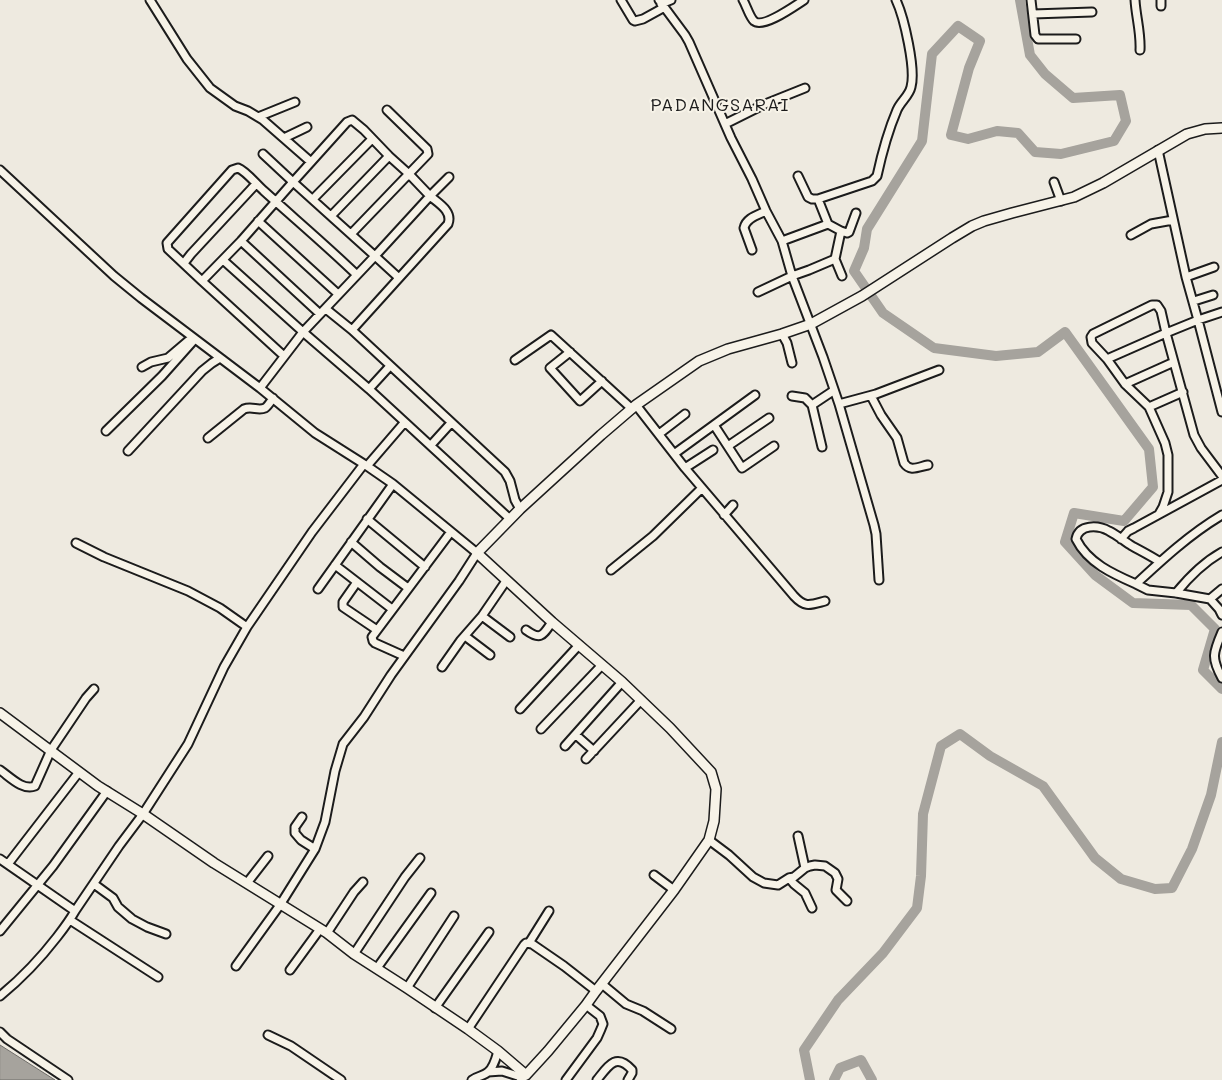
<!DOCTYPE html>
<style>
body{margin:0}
canvas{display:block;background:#eeeae0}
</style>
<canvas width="1222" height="1080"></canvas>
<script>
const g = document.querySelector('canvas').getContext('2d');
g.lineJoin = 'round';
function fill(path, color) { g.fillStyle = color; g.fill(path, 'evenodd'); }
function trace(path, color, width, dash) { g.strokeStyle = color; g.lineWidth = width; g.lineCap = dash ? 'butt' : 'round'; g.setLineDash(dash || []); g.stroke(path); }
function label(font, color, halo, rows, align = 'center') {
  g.font = font + ' Mali,sans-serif'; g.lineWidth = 4; g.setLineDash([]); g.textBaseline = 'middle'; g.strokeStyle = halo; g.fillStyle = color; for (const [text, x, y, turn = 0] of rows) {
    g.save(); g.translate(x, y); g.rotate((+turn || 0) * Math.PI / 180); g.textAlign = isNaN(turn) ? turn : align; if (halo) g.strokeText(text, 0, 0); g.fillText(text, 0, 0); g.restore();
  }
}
const water = new Path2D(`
 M0,1045L55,1080H0Z`);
fill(water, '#a6a39d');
trace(water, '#6f6d69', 1);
trace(new Path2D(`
 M1020,0L1030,55L1045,74L1073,98L1120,95L1126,121L1114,141L1061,154L1035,152L1018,133L997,131L968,139L951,135L969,68L980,41L958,26L932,54L922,141L867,229L864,248L854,271L883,313L934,348L996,356L1038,352L1065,332L1149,449L1153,487L1124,521L1074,513L1065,542L1095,575L1133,603L1191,605L1215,629L1203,670L1222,689
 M810,1080L804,1050L838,1000L883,953L917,908L921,876L923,814L941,746L960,734L990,756L1043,786L1095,858L1121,879L1155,889L1172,888L1192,849L1211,795L1222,742
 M834,1080L840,1068L861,1060L872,1080`), '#a6a39d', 10);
const minor = new Path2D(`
 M150,0L187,59L210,88L235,106L248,111L263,120L311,162L293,182L375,256L303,332L369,389L510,519
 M621,0L633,20L635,21L643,19L663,8
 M659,0L685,35L689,42L731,138L752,179L766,211L782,241L792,276L823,357L839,404L874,525L876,534L879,580
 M743,0C746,5 750,18 754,21C763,29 796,5 804,0
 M1031,0L1035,35L1038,39H1076
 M1135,0C1136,17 1141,33 1140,50
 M1161,0V6
 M661,4L671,0
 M1033,14L1092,12
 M258,117L295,102
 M725,124L765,104L805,88
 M284,138L307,127
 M1158,150L1186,277L1198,320L1222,312
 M263,154L293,182L241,241L202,281L284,356
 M311,162L347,122L352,120L364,130L389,156L409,174L430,196L375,256L399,278L352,330
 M0,170L114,276L141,298L260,388L315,433L367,466L393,484L477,553L459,581L391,675L364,717L343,744L335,771L325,822L315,849L280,905L236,966
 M798,176L808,197L812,199H818
 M1054,182L1061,201
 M313,199L372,139
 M331,216L389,156
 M258,221L338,294
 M828,224L818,199L872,181L877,176C882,153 888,131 897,110C901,101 909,96 911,87C916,69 904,17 896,0
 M841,231L835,259L842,276
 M351,234L428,154L427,149L387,110
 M1131,235L1151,224L1173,220
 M241,241L320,314
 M782,241L828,224L841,231L847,233L849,232L856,213
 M752,250L744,228C746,218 758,215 766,211
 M223,260L303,332L260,388
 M184,263L191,254L256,184
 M1186,277L1214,267
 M399,278L448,224C453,211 438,203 430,196L449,177
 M202,281L168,249L167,243L232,170L238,168C246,171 256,184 264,191C295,219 327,246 357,275
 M758,292L792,276L809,270L835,259
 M1194,301L1213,295
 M326,309L352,330L505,472L510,481L515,500L520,509
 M782,334L787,343L792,363
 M570,352L550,368L580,401L602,381
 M1107,359L1092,343L1091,337L1093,334L1152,305H1157L1161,311L1166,333L1194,435L1201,448L1222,476
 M515,360L551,335L631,408
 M142,367L151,362L168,358L188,341
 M1125,384L1174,362
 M369,389L390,366
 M792,396L805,398L812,405
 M871,396L881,415L897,438L904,463C910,472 918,467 928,465
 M839,404L876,394L939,370
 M636,405L685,468L794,596C805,608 810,605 825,601
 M1149,407L1183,392
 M714,425L742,468L774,446
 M106,431L162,376L195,339
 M659,434L685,414
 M208,438L244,409C252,406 258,411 265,408C268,406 271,401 273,398
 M431,445L451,423
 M728,446L769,418
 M822,447L812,405L833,391
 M128,451L202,371L212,363L220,358
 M674,454L755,395
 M367,466L404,423
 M685,468L713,450
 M1159,514L1163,507L1168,492V455L1165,443L1149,407L1125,384L1107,359L1166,333L1198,320L1222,412
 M724,515L733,505
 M1222,515C1190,534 1163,559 1136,584L1148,590L1176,593L1210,599L1219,609L1222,615
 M367,519L425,567
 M1121,539L1128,531L1134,528L1222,480
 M351,542L380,567L408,588
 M76,543L104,557L188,591L220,608L247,627
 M335,565L392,609
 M611,570L653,536L702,488
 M357,582L343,602V607L377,630
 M1136,584C1113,574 1088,563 1076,539C1079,524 1098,525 1109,531C1117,535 1124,541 1132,546C1141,551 1151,556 1160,562
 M318,589L393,484
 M1176,593C1189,577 1204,562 1222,552
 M1210,599L1222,589
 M482,616L510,637
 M526,630C541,641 543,635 552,622
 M1222,632C1213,653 1211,658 1222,678
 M465,636L490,655
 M404,656L375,643L373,641L372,637L450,533
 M442,667L461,640L482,616L506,581
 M520,709L579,645
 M541,729L602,665
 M576,735L594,751
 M565,746L622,682
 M586,759L641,700
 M0,770C10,777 23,791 35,786L51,750L86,698L94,689
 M302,817L295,827V833L301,840L315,849
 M798,836L805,868
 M709,840L729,855L753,877L764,883L778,885L789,878L794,877L805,868L810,866L815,865L825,866L835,873L838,879L836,890L847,901
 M0,859L75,911
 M8,864L79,772
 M654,875L674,890
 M789,878L794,884L805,893L812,908
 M247,883L268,856
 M94,884L113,898L118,907L132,919L147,927L166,934
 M70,920L158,977
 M0,931L53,866L107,791
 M327,933L354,892L363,882
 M529,943L549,911
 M354,954L405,877L420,858
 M377,968L431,893
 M290,970L320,929
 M602,984L626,1004L643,1011L671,1029
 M407,988L454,916
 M0,996C22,978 40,959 57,937C64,928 70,920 75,911L119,846L143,814L188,744L224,667L247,627L312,532L364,464
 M435,1008L489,932
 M468,1029L524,945L526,943L532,944L564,966L596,991
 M0,1032L7,1039L68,1080
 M268,1035L291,1046L341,1080
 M488,1072L502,1071L521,1077
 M472,1080C477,1076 484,1076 488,1072C494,1067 496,1058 498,1051
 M566,1080L597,1038L601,1029L603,1024L600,1016L586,1005
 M597,1080C608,1066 616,1052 632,1070V1073L628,1080`);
const tertiary = new Path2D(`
 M0,713L98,786L143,814L214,863L327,933L354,954L407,988L468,1029L498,1051L526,1075
 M522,1080L521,1077L526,1075L548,1051L586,1005L596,991L674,890L709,840L714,821L716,789L711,772L670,728L622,682L552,622L477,553L520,509L601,435L636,405L699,361L728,349L782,334L811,324L862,296L952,238L972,226L984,221L1012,213L1074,197L1103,183L1187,134L1205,129L1222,128`);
trace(minor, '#1c1c1c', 11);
trace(tertiary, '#1c1c1c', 12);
trace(minor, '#f7f3e8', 7);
trace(tertiary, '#f7f3e8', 9);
g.letterSpacing = '1px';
label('18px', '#1c1c1c', '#f7f3e8', [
 ["PADANGSARAI",720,105]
]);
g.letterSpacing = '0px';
</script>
